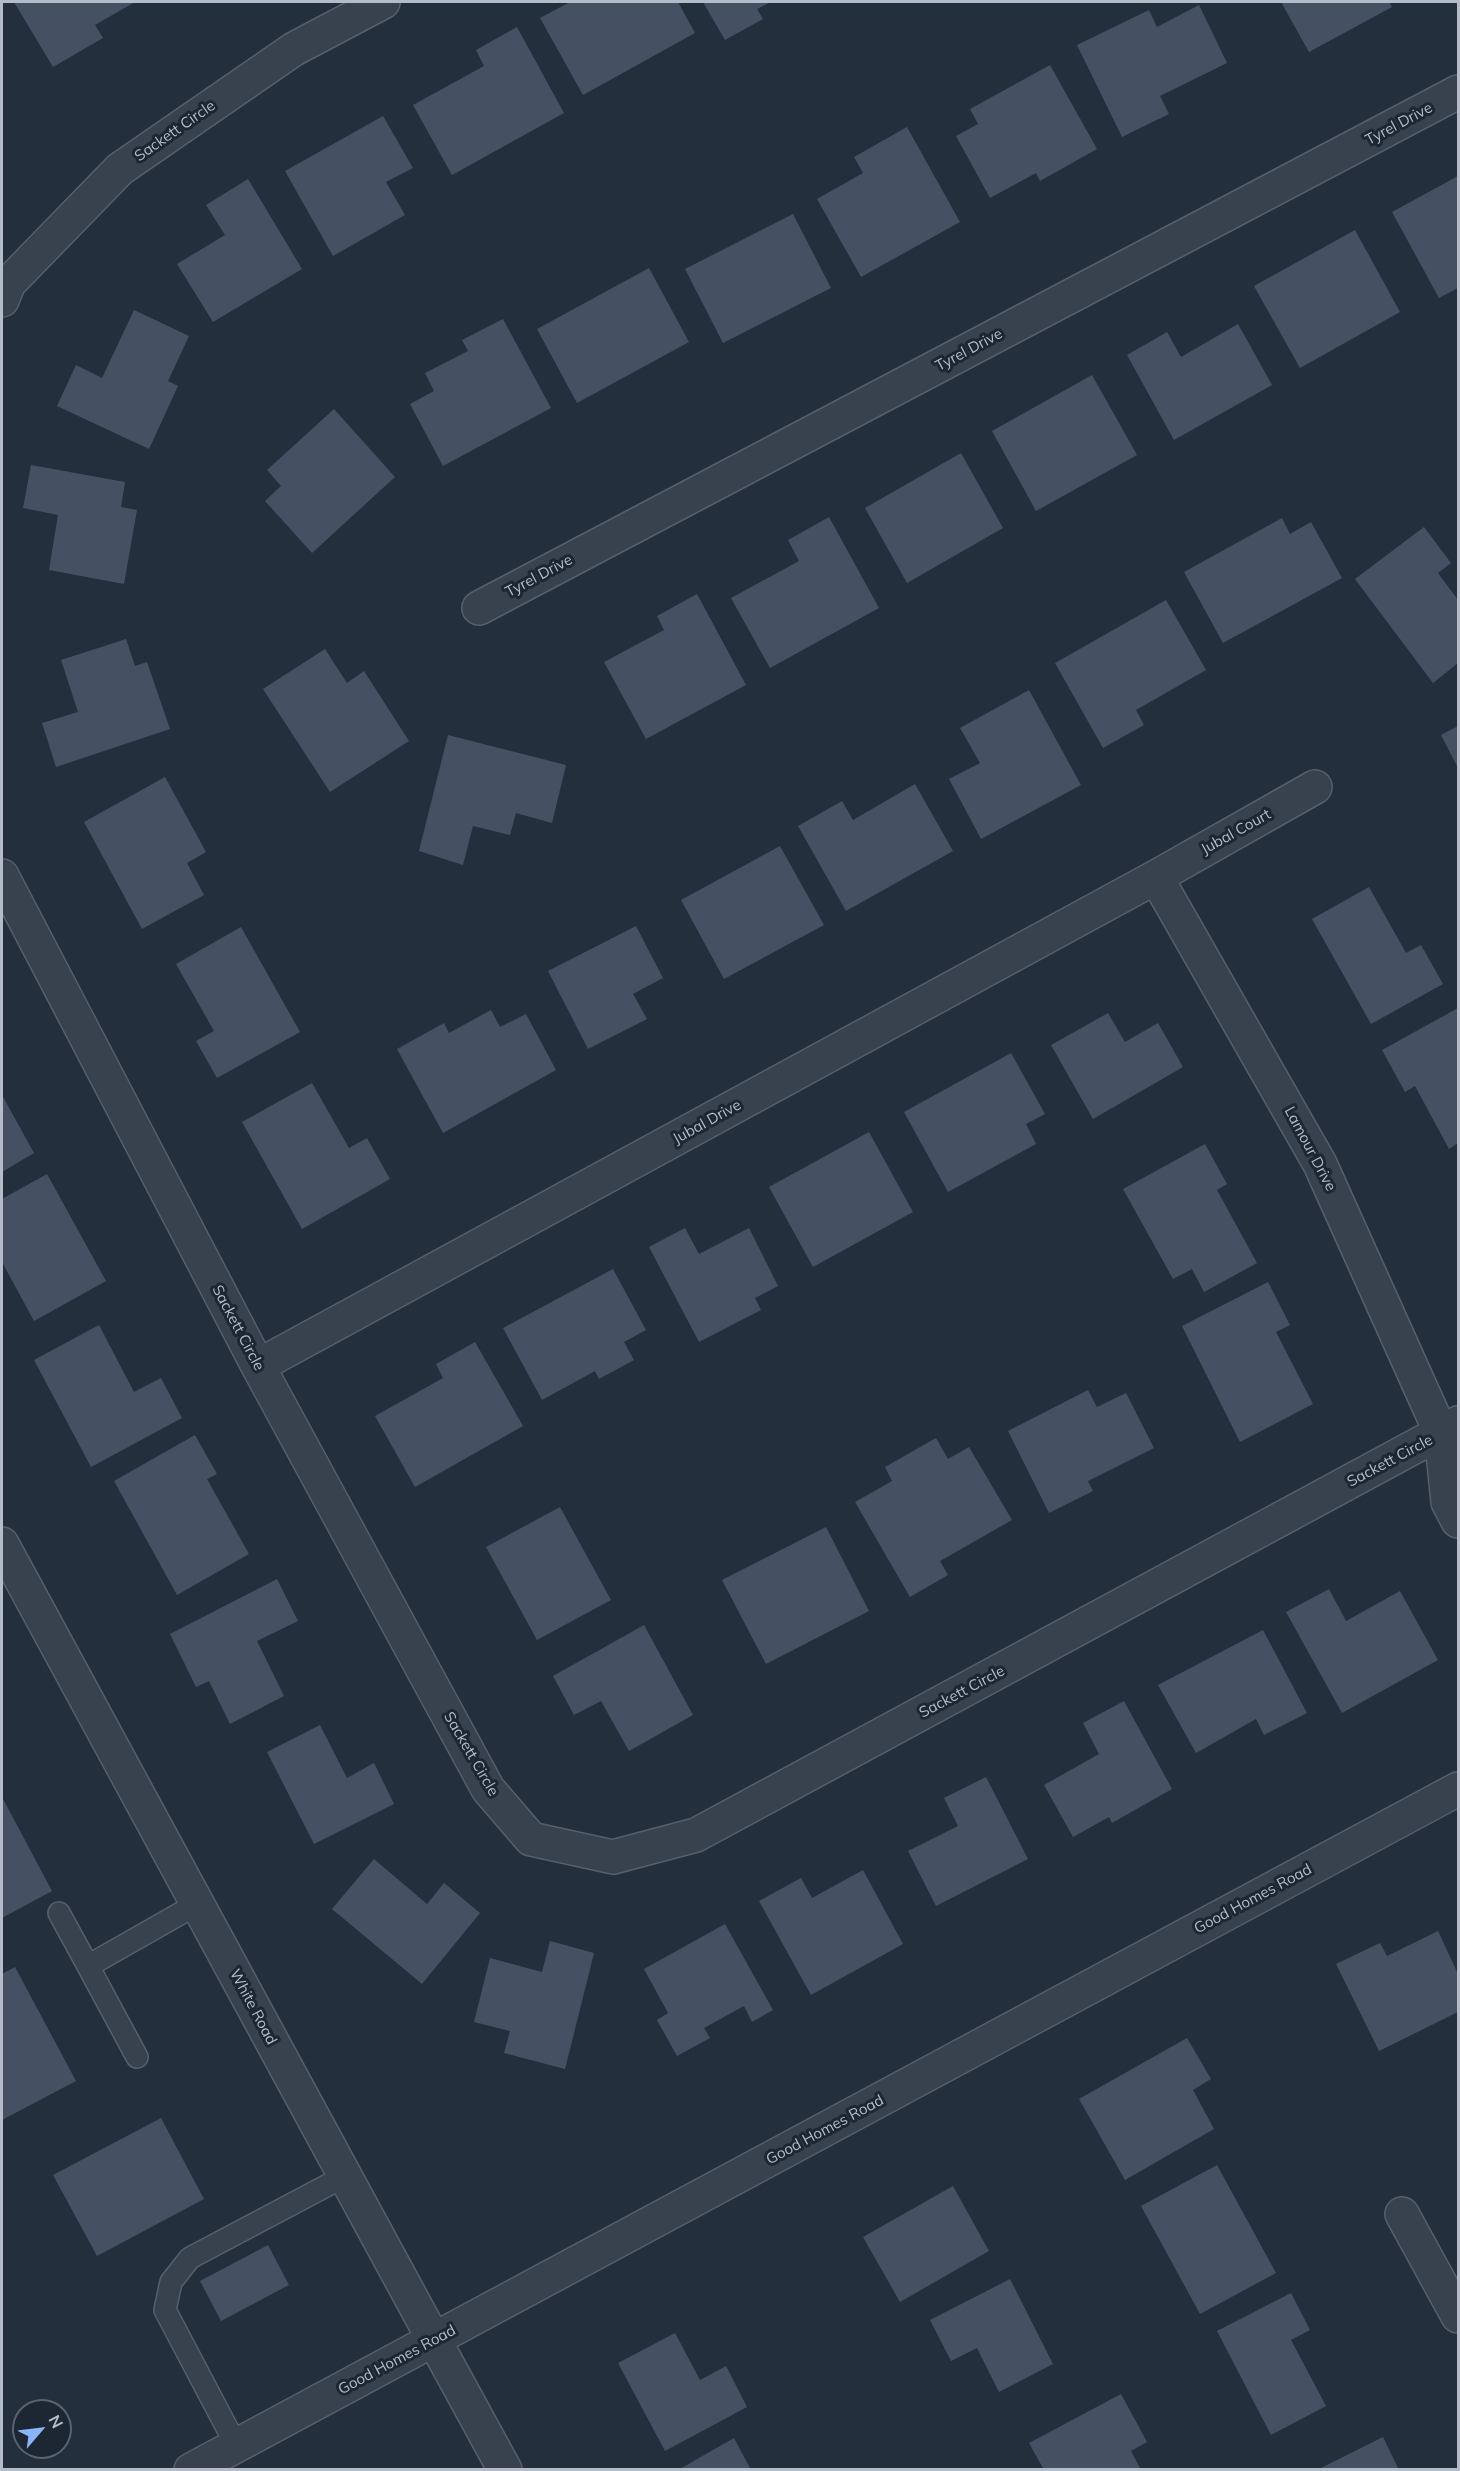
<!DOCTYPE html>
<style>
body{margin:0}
#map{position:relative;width:1460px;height:2471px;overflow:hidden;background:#242f3e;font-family:Mulish,sans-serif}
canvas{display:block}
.frame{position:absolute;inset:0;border:3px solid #b4bcc9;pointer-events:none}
.north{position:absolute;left:12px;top:2399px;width:60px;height:60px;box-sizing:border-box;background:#1d2633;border:2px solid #59626f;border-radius:50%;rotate:62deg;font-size:16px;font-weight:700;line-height:24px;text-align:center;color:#b4bcc9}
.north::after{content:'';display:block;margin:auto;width:21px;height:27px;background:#8ab4f8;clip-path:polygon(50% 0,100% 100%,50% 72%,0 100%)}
</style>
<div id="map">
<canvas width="1460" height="2471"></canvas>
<div class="frame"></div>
<div class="north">N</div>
</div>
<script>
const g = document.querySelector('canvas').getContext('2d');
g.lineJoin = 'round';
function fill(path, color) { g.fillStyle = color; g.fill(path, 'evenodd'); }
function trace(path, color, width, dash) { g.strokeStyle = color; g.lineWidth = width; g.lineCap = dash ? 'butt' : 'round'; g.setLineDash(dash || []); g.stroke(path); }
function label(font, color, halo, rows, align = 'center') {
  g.font = font + ' Mulish,sans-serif'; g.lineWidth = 6; g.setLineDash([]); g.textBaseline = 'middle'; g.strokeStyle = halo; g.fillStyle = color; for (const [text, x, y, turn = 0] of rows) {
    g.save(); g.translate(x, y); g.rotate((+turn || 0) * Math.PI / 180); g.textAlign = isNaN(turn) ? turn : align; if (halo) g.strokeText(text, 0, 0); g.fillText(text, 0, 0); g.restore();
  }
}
fill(new Path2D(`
 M14,2H135L95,25L103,38L53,67Z
 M570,2H678L695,33L583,95L540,18Z
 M703,2H771L757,9L763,19L725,40Z
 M1281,2H1389L1392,7L1309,52Z
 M1199,5L1227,63L1160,96L1169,114L1122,137L1077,45L1149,10L1157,27Z
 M517,27L564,113L452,175L413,105L484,66L476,50Z
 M1050,65L1097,149L1040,181L1036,173L990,198L956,136L978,124L970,109Z
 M383,116L413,168L386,182L405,215L333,256L285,171Z
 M907,127L960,222L861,277L817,199L863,173L854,157Z
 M1458,176V288L1439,298L1392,212Z
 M248,179L302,269L213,322L177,264L225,235L206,205Z
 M793,214L831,288L723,343L685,269Z
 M1355,230L1400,312L1300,368L1254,286Z
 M649,268L689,342L577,403L537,329Z
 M134,310L189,336L168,381L178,386L149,449L57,406L76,365L102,378Z
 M503,319L551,408L443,466L410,404L434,391L425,373L468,351L462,340Z
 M1238,324L1272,385L1174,440L1127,355L1167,332L1181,357Z
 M1092,375L1137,455L1036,511L992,431Z
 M334,409L395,477L312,553L265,501L281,486L267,470Z
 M961,453L1003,528L907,583L865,508Z
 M31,465L125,482L121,507L137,510L124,584L49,570L58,515L23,508Z
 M829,517L879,608L770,668L731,598L799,561L788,540Z
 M1282,518L1290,534L1311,522L1342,578L1223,643L1184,572Z
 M1424,527L1451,563L1438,573L1458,600V663L1433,683L1355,579Z
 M697,594L746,685L646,739L604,662L664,630L657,616Z
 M1166,600L1206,670L1136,710L1144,725L1103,748L1055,663Z
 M126,639L135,666L147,662L170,729L56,767L42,723L78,712L61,660Z
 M325,649L347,683L364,671L409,741L330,792L263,689Z
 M1029,690L1081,785L981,839L949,779L980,763L960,728Z
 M1458,726V768L1441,735Z
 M448,735L566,765L552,823L516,813L510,835L473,826L463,865L419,851Z
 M165,777L206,852L187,863L204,895L142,929L84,822Z
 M915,784L953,851L846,911L798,826L842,801L853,820Z
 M780,846L824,925L724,979L681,900Z
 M1369,887L1406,953L1421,945L1443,984L1371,1024L1312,919Z
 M636,926L663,978L633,994L647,1019L588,1049L548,971Z
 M241,927L300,1032L217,1078L196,1041L214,1031L176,964Z
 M1458,1008V1143L1449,1149L1415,1086L1405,1092L1382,1050Z
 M491,1010L500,1027L526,1014L556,1070L443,1133L397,1049L444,1023L449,1033Z
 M1108,1013L1125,1042L1158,1023L1183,1067L1093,1119L1051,1045Z
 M1011,1053L1045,1114L1026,1124L1036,1144L948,1192L904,1112Z
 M312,1083L349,1148L367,1138L390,1179L302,1229L242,1122Z
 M2,1095L34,1153L2,1172Z
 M869,1132L913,1212L813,1267L769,1187Z
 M1205,1144L1227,1184L1217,1190L1257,1263L1204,1292L1192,1269L1173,1279L1123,1189Z
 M47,1174L106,1281L34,1321L2,1262V1199Z
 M685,1228L699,1254L749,1228L778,1286L755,1298L761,1310L699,1342L649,1247Z
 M613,1269L646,1330L624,1342L634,1360L599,1379L595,1371L542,1400L503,1328Z
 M1268,1282L1290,1325L1276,1332L1313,1404L1240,1442L1182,1326Z
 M99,1325L134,1392L161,1378L182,1418L91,1467L34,1360Z
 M475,1342L523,1426L415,1487L375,1416L443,1378L436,1364Z
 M1088,1390L1097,1407L1126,1393L1154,1448L1088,1481L1093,1491L1049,1513L1008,1431Z
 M195,1435L217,1474L207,1479L249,1554L177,1595L114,1481Z
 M936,1438L948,1459L969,1447L1012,1520L940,1561L948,1575L910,1597L855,1502L892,1481L885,1467Z
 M560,1507L611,1600L537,1640L486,1547Z
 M826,1527L869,1611L766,1664L722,1580Z
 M277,1579L298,1621L257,1641L284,1696L230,1724L209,1681L196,1687L170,1634Z
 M1329,1589L1346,1621L1400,1591L1438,1660L1342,1713L1286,1612Z
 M644,1625L693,1715L629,1751L601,1701L574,1715L553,1676Z
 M1263,1630L1307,1713L1264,1735L1256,1719L1196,1753L1158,1685Z
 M1124,1701L1172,1789L1112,1823L1109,1817L1073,1837L1044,1785L1099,1754L1083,1723Z
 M320,1725L347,1778L374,1763L394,1804L314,1844L267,1752Z
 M986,1777L1028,1859L936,1906L908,1851L958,1826L944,1798Z
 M2,1797L52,1891L2,1918Z
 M374,1859L427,1904L444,1883L480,1913L422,1984L332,1909Z
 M863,1870L903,1944L811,1995L759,1901L801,1878L812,1898Z
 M725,1924L773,2010L752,2022L744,2006L704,2028L710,2038L677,2056L657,2020L668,2013L644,1969Z
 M1438,1931L1458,1974V2012L1379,2051L1336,1964L1380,1943L1387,1956Z
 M550,1941L594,1953L565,2069L504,2053L510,2031L474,2022L490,1958L542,1972Z
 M15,1967L76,2081L2,2120V1974Z
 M1187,2038L1211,2079L1193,2090L1214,2129L1125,2180L1079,2099Z
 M161,2118L204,2199L97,2256L53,2175Z
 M1217,2165L1276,2273L1200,2314L1141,2206Z
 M953,2186L989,2251L900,2302L863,2237Z
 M268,2245L289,2285L221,2321L200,2281Z
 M1010,2279L1053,2364L999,2392L977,2348L951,2361L930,2320Z
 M1291,2293L1310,2330L1291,2340L1326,2406L1271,2435L1217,2331Z
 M675,2333L700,2380L726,2366L747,2407L665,2451L618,2363Z
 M1121,2394L1147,2442L1131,2451L1141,2470H1044L1029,2443Z
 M1383,2437L1399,2470H1317Z
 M734,2438L751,2470H678Z`), '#455162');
const service = new Path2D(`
 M59,1913L88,1966
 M137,2057L88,1966L197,1904
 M236,2445L165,2310L171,2282L190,2258L345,2176`);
const minor = new Path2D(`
 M2,300L9,283L120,169L294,49L383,2
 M479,608L1458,92
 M2,876L258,1366L488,1789L531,1839L613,1857L696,1835L1458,1423
 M1156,877L1320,1164L1441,1433L1448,1502L1458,1521
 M258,1366L1156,877L1315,787
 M1402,2214L1458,2316
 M434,2340L505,2470`);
const tertiary = new Path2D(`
 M2,1544L434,2340
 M191,2470L1458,1789`);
trace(service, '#565f6c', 24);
trace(minor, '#565f6c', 36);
trace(tertiary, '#565f6c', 36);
trace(service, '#38414e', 21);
trace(minor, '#38414e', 33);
trace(tertiary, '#38414e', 33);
label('15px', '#b4bcc9', '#1d2633', [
 ["Tyrel Drive",1399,124,-28],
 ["Sackett Circle",175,131,-35],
 ["Tyrel Drive",969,350,-28],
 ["Tyrel Drive",539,576,-28],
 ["Jubal Court",1236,832,-29],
 ["Jubal Drive",707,1122,-29],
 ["Lamour Drive",1310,1149,62],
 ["Sackett Circle",238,1328,62],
 ["Sackett Circle",1390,1461,-28],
 ["Sackett Circle",962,1692,-28],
 ["Sackett Circle",471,1754,60],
 ["Good Homes Road",1253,1899,-28],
 ["White Road",253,2007,62],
 ["Good Homes Road",825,2130,-28],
 ["Good Homes Road",397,2360,-28]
]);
</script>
